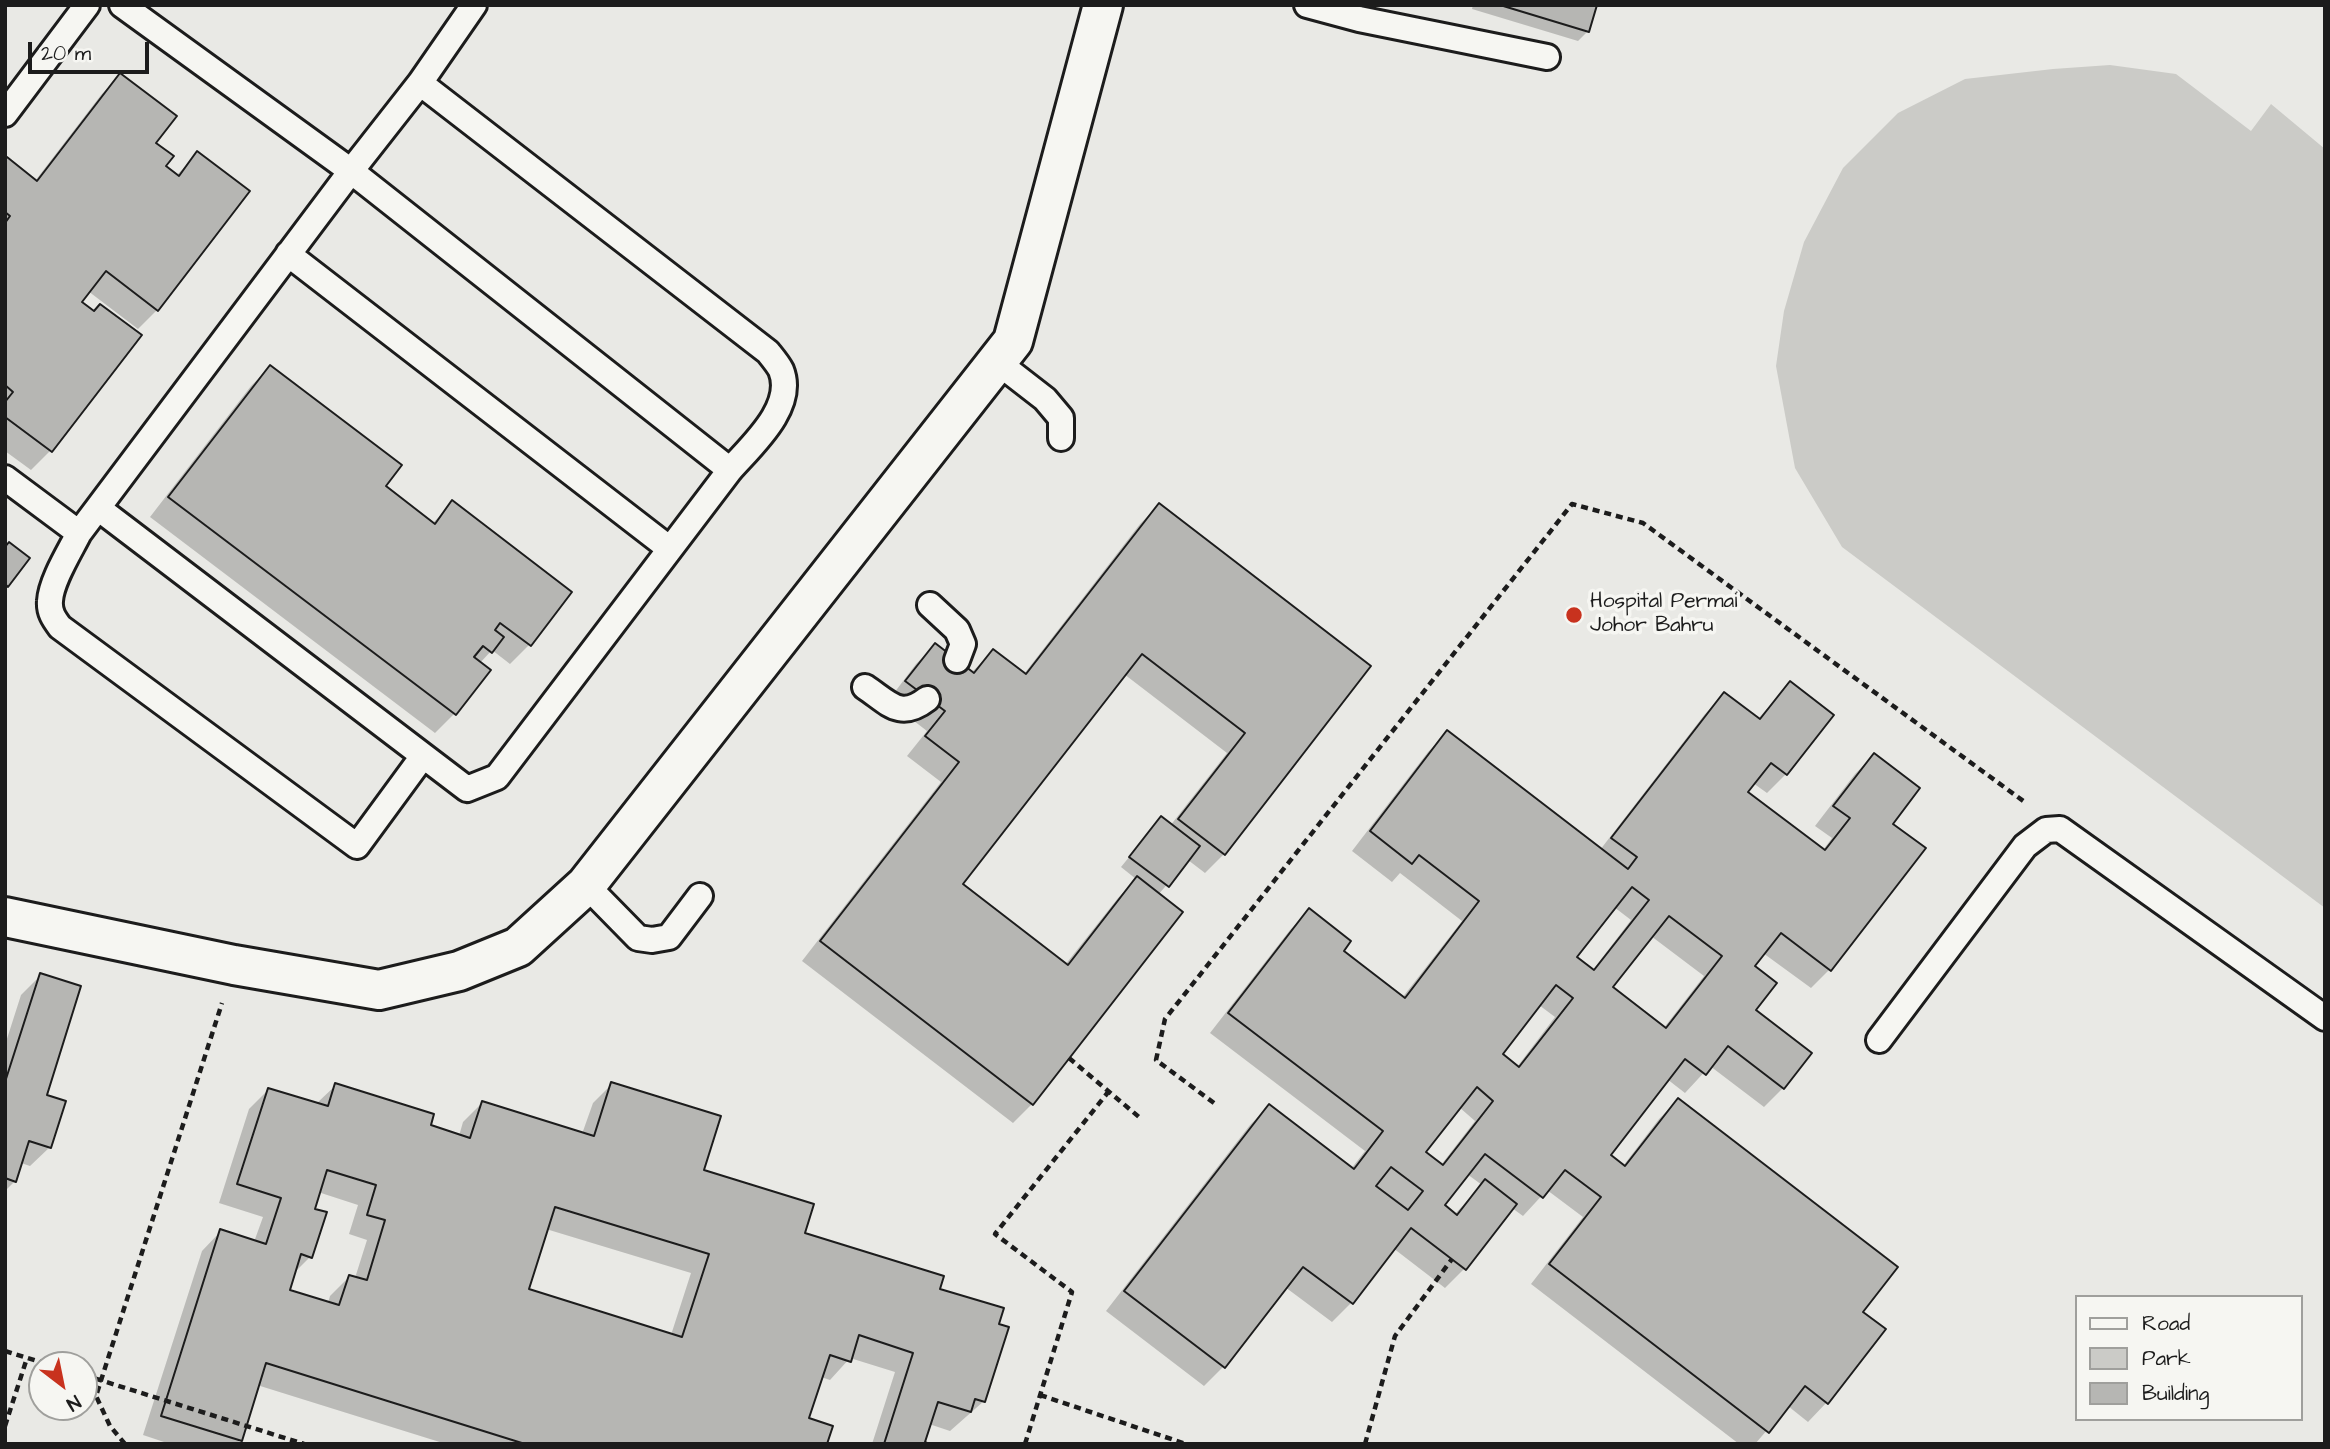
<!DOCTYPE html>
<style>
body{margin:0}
#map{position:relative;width:2330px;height:1449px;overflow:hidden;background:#e9e9e5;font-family:"Architects Daughter",sans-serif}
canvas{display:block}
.frame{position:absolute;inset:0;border:7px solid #1c1c1c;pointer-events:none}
.legend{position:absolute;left:2075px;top:1295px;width:228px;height:126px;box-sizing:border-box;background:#f6f6f2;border:2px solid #9f9f9c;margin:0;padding:9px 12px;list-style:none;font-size:21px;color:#1c1c1c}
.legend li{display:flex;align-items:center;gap:14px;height:35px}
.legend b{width:35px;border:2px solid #9f9f9c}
.north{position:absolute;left:28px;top:1351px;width:70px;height:70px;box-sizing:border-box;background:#f6f6f2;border:2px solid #9f9f9c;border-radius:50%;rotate:148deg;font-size:19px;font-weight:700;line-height:28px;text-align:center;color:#1c1c1c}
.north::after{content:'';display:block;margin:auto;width:24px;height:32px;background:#c8321e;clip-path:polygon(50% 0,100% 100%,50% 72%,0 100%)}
.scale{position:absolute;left:28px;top:42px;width:121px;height:32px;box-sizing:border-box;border:4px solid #1c1c1c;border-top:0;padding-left:9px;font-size:21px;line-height:24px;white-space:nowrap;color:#1c1c1c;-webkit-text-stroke:5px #f6f6f2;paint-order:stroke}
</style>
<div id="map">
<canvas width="2330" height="1449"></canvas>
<div class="frame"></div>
<ul class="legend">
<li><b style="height:9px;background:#f6f6f2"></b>Road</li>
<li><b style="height:19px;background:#cbcbc7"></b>Park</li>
<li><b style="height:19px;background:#b6b6b3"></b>Building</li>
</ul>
<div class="north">N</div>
<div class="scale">20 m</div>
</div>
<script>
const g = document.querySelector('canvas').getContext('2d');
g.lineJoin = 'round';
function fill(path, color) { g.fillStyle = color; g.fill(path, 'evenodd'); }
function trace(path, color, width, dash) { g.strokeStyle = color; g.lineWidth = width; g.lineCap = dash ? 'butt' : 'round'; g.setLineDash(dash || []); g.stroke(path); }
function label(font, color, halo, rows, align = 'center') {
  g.font = font + ' "Architects Daughter",sans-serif'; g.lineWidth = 7; g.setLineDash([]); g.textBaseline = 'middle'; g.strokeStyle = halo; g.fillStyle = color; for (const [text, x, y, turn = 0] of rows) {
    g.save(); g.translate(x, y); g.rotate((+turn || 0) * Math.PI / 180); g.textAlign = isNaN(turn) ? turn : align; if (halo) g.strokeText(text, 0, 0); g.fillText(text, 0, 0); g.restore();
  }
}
fill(new Path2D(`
 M2110,65L2176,74L2251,131L2271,104L2325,149V908L1842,547L1795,468L1776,366L1784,311L1804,242L1843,168L1898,113L1965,79L2053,69Z`), '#cbcbc7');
fill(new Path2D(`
 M1473,5H1595L1588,31L1578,41L1472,9Z
 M120,75L163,167L176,176L197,154L157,310L138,329L88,291L80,302L93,313L139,335L50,451L31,470L5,451V161L35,181L101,95Z
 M270,367L383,486L432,524L452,503L529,645L510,664L492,650L479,664L488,670L454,714L435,733L150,517L251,386Z
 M1159,505L1369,666L1224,854L1205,873L1188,860L1158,895L1032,1104L1013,1123L802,961L941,782L907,756L927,731L888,701L916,664L935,645L971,673L993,651L1024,674L1140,524ZM1124,674L1227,753L1170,826L1161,818L1121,867L1136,879L1118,898L1065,965L961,885Z
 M1790,683L1786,774L1767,793L1753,783L1746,792L1823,850L1832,838L1815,826L1855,774L1874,755L1891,824L1830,969L1811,988L1763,953L1752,967L1754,1010L1783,1088L1764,1107L1710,1066L1685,1093L1667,1079L1609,1155L1623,1166L1659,1119L1678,1100L1860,1312L1827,1402L1808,1422L1788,1406L1755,1444H1739L1531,1284L1583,1217L1547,1190L1523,1216L1512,1208L1464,1269L1445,1288L1393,1248L1351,1303L1332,1322L1285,1287L1223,1367L1204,1386L1106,1311L1250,1125L1269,1106L1351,1169L1365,1151L1210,1033L1290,930L1309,911L1341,951L1402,998L1462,921L1400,873L1392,882L1352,851L1428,752L1447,733L1600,850L1705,714L1724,695L1757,720ZM1614,907L1631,920L1592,971L1575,958ZM1651,936L1704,976L1663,1029L1611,988ZM1539,1005L1555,1017L1517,1067L1500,1054ZM1459,1107L1475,1121L1441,1165L1423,1153ZM1467,1174L1482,1185L1454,1215L1442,1205Z
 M41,975L45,1097L50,1147L30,1166L21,1163L15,1181L5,1191V1045L21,995Z
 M612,1084L702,1171L802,1234L938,1290L984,1401L950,1431L929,1424L923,1444H872L895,1372L850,1358L830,1380L821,1377L807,1420L825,1444H446L257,1385L240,1440L237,1444H170L143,1435L202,1251L221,1231L254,1242L263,1217L219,1203L249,1109L268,1090L316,1104L336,1085L429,1126L459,1136L463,1122L482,1103L582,1134L593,1103ZM318,1192L358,1205L349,1234L367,1240L355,1278L349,1277L330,1296L328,1303L288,1291L293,1274L310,1257L313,1210ZM546,1229L691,1273L671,1335L527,1290Z`), '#0003');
const building = new Path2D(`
 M1500,5H1597L1589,32Z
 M120,73L177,116L156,143L174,156L166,166L179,176L197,151L250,191L158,311L106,271L82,302L94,311L100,304L142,335L52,452L5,417V402L13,392L5,385V223L10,216L5,212V159L7,157L37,181Z
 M270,365L402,465L386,486L435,524L452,500L572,592L531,646L500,623L495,630L504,637L492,653L483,646L474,657L491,670L456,715L168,497Z
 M1159,503L1371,666L1225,855L1178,819L1245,733L1142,654L963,884L1068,965L1137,876L1183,912L1033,1105L820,941L959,762L925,736L945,711L905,681L935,643L974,673L993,649L1026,674Z
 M9,542L30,558L8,587L5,584V547Z
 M1790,681L1834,715L1787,775L1771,763L1748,792L1825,850L1850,818L1833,806L1874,753L1920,788L1893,824L1926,848L1831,971L1781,933L1755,966L1777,983L1756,1010L1812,1053L1784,1089L1728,1046L1706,1075L1685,1059L1611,1155L1625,1166L1678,1098L1898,1267L1863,1312L1886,1329L1828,1404L1805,1386L1769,1433L1549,1264L1601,1197L1565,1170L1543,1198L1485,1154L1445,1205L1457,1215L1485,1179L1517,1204L1466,1270L1411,1228L1353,1304L1303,1267L1225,1368L1124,1291L1269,1104L1354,1169L1383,1131L1228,1013L1309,908L1351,941L1344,951L1405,998L1479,901L1419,855L1412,864L1370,831L1447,730L1628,869L1637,857L1611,838L1724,692L1760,719ZM1632,887L1649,900L1594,970L1577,957ZM1669,916L1722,956L1666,1028L1613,987ZM1556,985L1573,998L1519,1067L1503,1054ZM1477,1087L1493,1101L1443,1165L1426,1152ZM1391,1167L1423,1191L1408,1210L1376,1186Z
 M1161,816L1200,846L1169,887L1129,857Z
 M40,973L81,986L47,1095L66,1101L51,1148L29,1141L16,1182L5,1178V1082Z
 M611,1082L721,1116L704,1170L814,1204L805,1233L944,1276L940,1289L1004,1308L999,1324L1009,1327L985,1402L975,1399L971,1412L938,1402L925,1442L929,1444H884L913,1353L859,1335L851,1362L830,1355L809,1418L833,1426L827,1444H525L266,1363L242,1441L161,1416L220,1229L266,1244L281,1198L237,1184L268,1088L328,1106L335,1083L434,1114L431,1125L470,1138L482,1101L594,1136ZM327,1170L376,1185L367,1215L385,1220L367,1280L349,1275L339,1305L290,1290L301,1254L312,1258L327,1212L315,1209ZM555,1207L709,1254L682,1337L529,1289Z`);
fill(building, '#b6b6b3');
trace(building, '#1c1c1c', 2);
const service = new Path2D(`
 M122,5L351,171L730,470
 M1307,5L1359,19L1547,57
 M5,114L87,5
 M288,254L670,549
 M996,361L1045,399L1061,418V438
 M5,478L79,533
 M98,508L467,789L497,777L730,470C751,446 796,407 781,370C778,364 772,357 768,352L420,83
 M930,605L957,630L963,644L957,660
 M865,687C889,703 900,720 927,699
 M423,756L357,846L60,627C54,619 49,612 50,601C51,581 70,551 79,533L351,171L420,83L474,5
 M586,885L638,938L652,940L669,937L700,896
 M1879,1040L2025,846L2046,830L2060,829L2325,1018`);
const minor = new Path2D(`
 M5,917L234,965L379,990L459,971L518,947L586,885L1013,341L1103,5`);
trace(service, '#1c1c1c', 30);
trace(minor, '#1c1c1c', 44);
trace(new Path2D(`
 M1069,1058L1139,1117
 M1214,1103L1156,1060L1165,1019L1572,504L1643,523L2026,803
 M5,1351L50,1365
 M84,1375L304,1444
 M1040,1395L1186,1444
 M5,1426L27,1358
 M125,1444L110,1426L96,1396L222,1003
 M1025,1444L1072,1292L995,1234L1109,1091
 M1365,1444L1395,1336L1452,1259`), '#1c1c1c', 4.5, [7, 5]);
trace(service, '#f6f6f2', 24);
trace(minor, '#f6f6f2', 38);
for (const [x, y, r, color] of [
 [1574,615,9,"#c8321e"]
]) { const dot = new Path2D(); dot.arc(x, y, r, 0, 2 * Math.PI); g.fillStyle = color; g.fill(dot); trace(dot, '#f6f6f2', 2.5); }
label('21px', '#1c1c1c', '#f6f6f2', [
 ["Hospital Permai",1590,603],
 ["Johor Bahru",1590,627]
], 'left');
</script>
